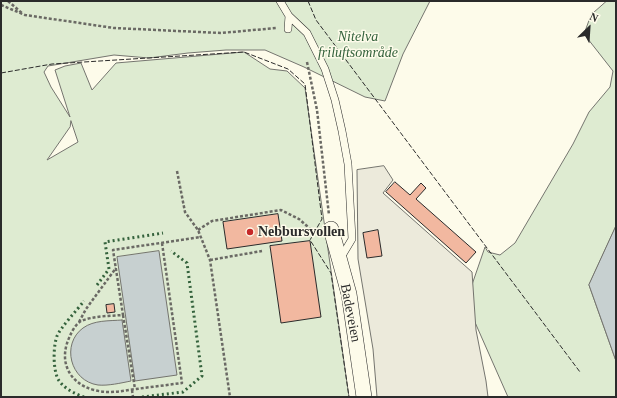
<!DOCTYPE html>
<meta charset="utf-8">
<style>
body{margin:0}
#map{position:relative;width:617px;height:398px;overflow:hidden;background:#fdfbea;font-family:"Times New Roman",serif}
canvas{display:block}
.frame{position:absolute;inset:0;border:2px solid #2b2b2b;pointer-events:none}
.north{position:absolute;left:569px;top:8px;width:40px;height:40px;-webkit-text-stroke:3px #fdfbea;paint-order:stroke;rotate:25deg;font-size:11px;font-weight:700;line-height:16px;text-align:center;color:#2b2b2b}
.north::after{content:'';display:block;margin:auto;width:14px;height:18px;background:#2b2b2b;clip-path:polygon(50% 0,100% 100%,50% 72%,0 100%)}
</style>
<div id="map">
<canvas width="617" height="398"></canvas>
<div class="frame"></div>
<div class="north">N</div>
</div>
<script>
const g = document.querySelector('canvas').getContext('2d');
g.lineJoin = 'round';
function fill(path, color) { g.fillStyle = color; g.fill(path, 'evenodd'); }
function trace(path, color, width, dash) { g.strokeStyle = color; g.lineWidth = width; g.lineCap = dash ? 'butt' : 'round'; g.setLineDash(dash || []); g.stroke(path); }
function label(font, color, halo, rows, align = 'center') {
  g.font = font + ' "Times New Roman",serif'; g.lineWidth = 3; g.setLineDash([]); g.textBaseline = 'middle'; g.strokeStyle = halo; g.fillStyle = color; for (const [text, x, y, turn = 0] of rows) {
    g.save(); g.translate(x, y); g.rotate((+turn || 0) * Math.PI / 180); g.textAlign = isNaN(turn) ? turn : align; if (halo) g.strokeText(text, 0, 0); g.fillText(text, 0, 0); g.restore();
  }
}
const green = new Path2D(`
 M1,1H430L403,54L385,101L365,97L304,67L265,50H226L188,53L149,58L114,55L48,66L44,72L51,87L70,117L55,70L65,66L81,63L92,90L116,63L244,52L270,69L287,71L305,88L349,397H1ZM71,121L78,142L47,160L70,127Z
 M607,1H616V226L589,285L616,361V397H508L466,302L485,247L488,252L500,255L515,243L573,144L589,112L610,87L613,71L584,34L591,15Z`);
fill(green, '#deebd1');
trace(green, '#74746e', 1);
const parking = new Path2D(`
 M384,166L393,180L383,193L472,272L476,330L486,381L488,397H377L373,349L358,259L357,170Z`);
fill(parking, '#eceadb');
trace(parking, '#74746e', 1);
const water = new Path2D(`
 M616,226V361L589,285Z
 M159,251L177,375L135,381L117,257Z
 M122,320L131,381C121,383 108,386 98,385C70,381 61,344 83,328C94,320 109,321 122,320Z`);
fill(water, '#c7d0d0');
trace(water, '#74746e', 1);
const building = new Path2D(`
 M395,182L410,195L421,183L426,188L416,199L476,252L466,263L386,192Z
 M278,214L282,241L227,249L223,222Z
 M378,230L382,256L367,258L363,233Z
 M310,241L321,317L281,323L270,246Z
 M114,304L115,312L107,313L106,305Z`);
fill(building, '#f2b8a0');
trace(building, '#2b2b2b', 1);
const lane = new Path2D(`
 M280,1L289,16L288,29
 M289,16L307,33L325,69L335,100L342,131L348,164L352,239L340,259`);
const street = new Path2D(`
 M331,229L349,294L364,397`);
trace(lane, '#2b2b2b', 8);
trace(street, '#2b2b2b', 16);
trace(new Path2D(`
 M8,1L23,14
 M1,5L25,15L114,28L221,33L276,28
 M307,62L317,110L329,215
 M177,171L185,212L198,230L210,260L230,397
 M198,230L212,221L281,210L299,219L316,234
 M162,243L182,383C167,385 151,387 136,389C122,391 109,394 94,390C68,383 58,360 70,336C72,331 76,324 81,321C93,316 109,316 123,315L113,250L201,237
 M210,260L262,251
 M123,315L135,389
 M79,322L86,309L116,268
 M132,390L133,397`), '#6a6964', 2.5, [3, 2]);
trace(lane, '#fdfbea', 7);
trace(street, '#fdfbea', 15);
trace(new Path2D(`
 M97,285L109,269L105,242L163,233
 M84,397C75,394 63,388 58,379C53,369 53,347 57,336C61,327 77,310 84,301
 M142,397L183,392L202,376L187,263L171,251`), '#34623c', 3, [2, 3]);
trace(new Path2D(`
 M308,1L316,20L580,372
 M1,73L52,64L244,52L288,69L305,84L322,219L310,240L331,273L349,397`), '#2b2b2b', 1, [5, 2]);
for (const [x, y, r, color] of [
 [250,232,4,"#c62828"]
]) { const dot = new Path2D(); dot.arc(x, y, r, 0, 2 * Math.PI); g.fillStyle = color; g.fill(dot); trace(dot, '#fdfbea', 1.5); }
label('italic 14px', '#34623c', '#fdfbea', [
 ["Nitelva",358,37],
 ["friluftsområde",358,53]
]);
label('bold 14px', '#2b2b2b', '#fdfbea', [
 ["Nebbursvollen",258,232]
], 'left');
label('14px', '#2b2b2b', '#fdfbea', [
 ["Badeveien",350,313,79]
]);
</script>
